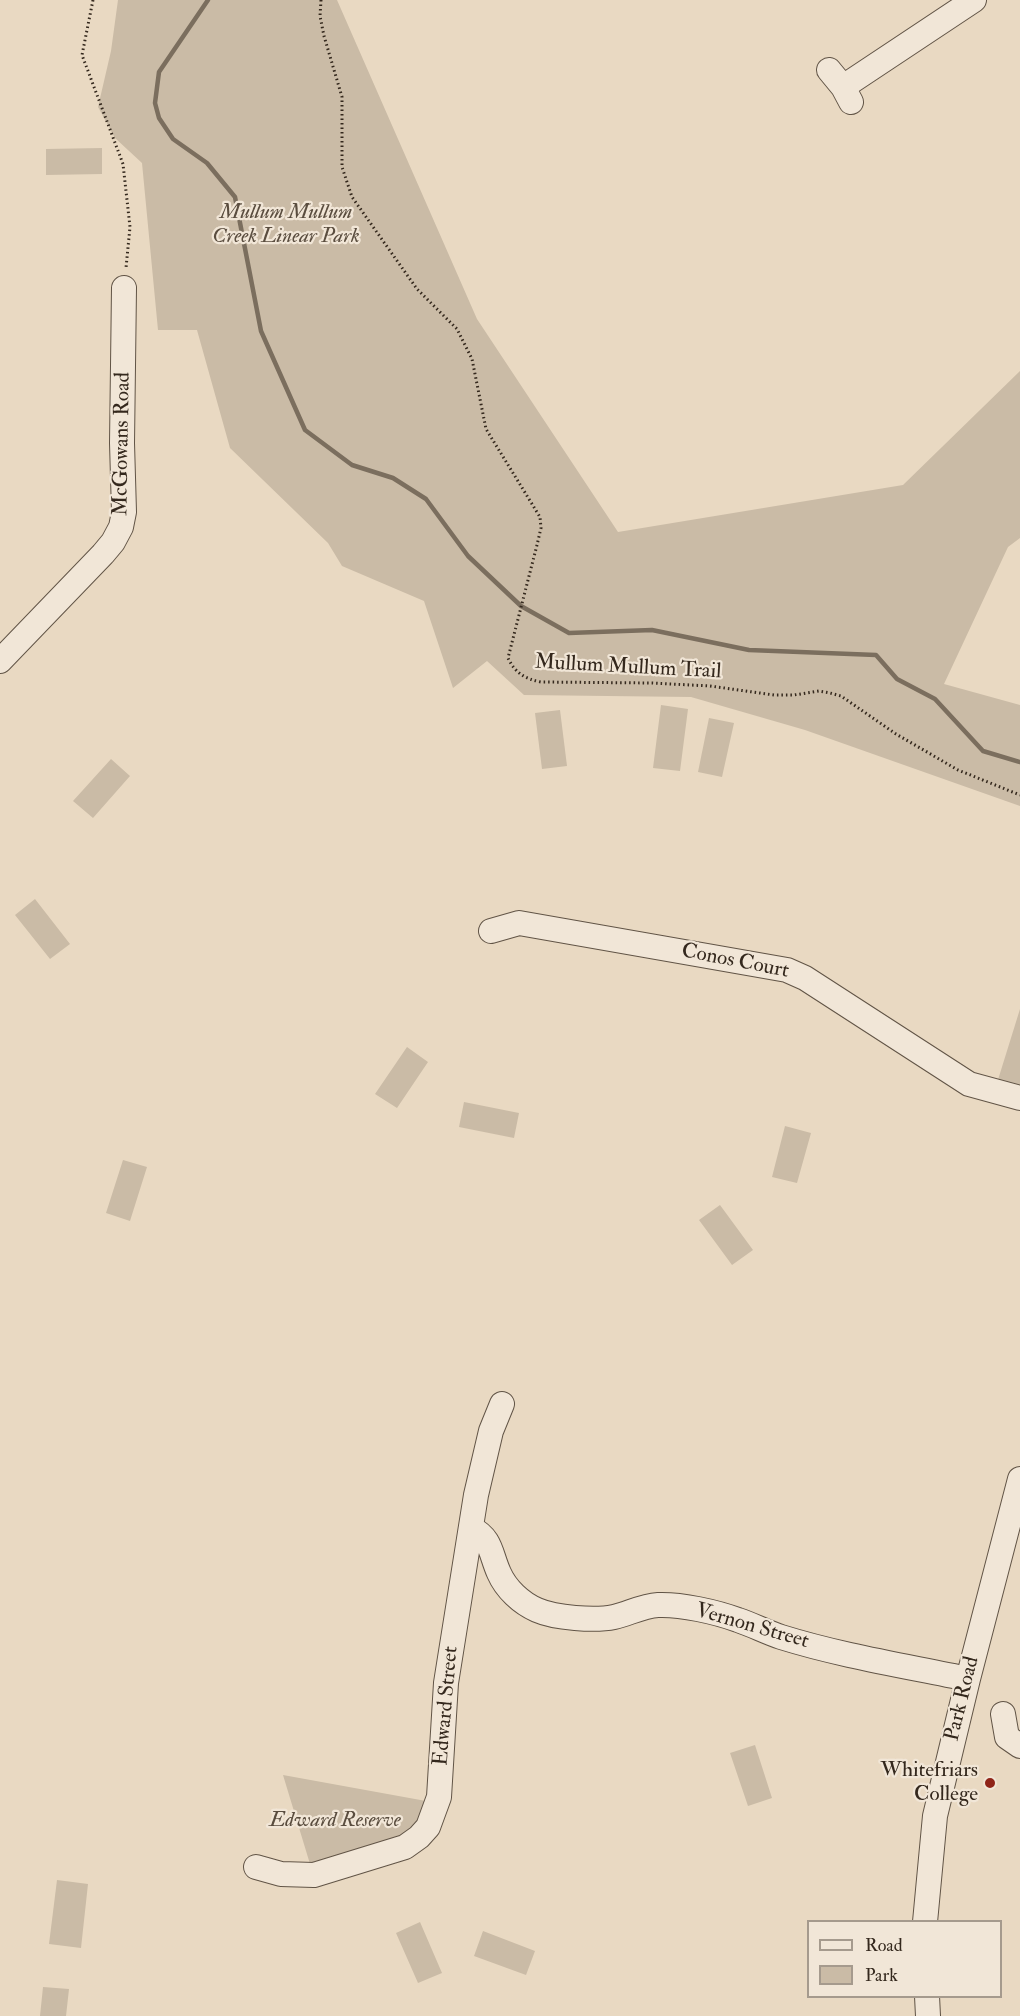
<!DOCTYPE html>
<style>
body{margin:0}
#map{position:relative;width:1020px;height:2016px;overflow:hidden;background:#e9d9c2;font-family:"IM FELL Double Pica",serif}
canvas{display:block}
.legend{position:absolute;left:807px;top:1920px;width:195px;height:78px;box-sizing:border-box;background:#f1e6d7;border:2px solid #a59a8d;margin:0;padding:8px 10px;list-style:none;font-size:18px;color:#34281d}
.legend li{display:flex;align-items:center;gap:12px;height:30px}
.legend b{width:30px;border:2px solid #a59a8d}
</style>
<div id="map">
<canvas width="1020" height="2016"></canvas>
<ul class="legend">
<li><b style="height:8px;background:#f1e6d7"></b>Road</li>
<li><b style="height:16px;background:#cabba6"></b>Park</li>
</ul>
</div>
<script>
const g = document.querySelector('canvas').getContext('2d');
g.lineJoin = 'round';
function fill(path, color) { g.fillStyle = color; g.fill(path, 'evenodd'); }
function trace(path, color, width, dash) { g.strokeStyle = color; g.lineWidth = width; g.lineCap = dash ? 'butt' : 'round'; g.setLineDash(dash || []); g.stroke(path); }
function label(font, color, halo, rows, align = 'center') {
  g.font = font + ' "IM FELL Double Pica",serif'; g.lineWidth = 4.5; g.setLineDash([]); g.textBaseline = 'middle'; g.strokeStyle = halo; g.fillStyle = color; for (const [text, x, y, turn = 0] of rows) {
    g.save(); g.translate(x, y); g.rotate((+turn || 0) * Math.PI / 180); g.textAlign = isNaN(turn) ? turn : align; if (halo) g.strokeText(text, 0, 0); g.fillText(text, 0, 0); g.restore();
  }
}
fill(new Path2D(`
 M118,0H337L477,319L618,532L903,485L1020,371V538L1008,547L944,684L1020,705V806L805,730L691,697L524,695L487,661L453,688L424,601L342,566L328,543L230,448L197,330H158L142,163L115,138L98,107L111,51Z
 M102,148V174L46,175V149Z
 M661,705L688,709L680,771L653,768Z
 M560,710L567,766L542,769L535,713Z
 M709,718L734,723L722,777L698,772Z
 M111,759L130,776L93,818L73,801Z
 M35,899L70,944L50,959L15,915Z
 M1020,1009V1090L997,1083Z
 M407,1047L428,1062L397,1108L375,1094Z
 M464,1102L519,1113L514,1138L459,1127Z
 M785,1126L811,1133L797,1183L772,1177Z
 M123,1160L147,1167L130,1221L106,1213Z
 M720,1205L753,1250L732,1265L699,1220Z
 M755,1745L772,1798L748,1806L730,1753Z
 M283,1775L426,1801L420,1819L399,1837L310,1864Z
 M57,1880L88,1884L81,1948L49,1944Z
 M420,1922L442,1973L418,1983L396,1933Z
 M483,1931L535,1951L526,1975L474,1956Z
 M43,1987L69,1989L66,2016H40Z`), '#cabba6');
trace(new Path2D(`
 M208,0L159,72L155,103L159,118L173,139L207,163L235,197L261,331L305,430L352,465L393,478L426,499L468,556L521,606L569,633L652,630L749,650L876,655L897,679L935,699L983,751L1020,762`), '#7b6e5e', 4.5);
const minor = new Path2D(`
 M829,70L843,87L851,102
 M843,87L974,0
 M0,661L103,554L113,542L121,527L124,512L122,443L124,288
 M491,931L519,923L787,970L805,978L969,1084L1020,1098
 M471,1528C492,1539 490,1553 499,1573C506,1589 521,1603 537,1610C555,1618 595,1621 614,1617C628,1614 642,1606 658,1605C681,1604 716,1612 738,1620C753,1625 766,1632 781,1637C842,1656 906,1666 968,1679
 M1003,1714L1007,1737L1020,1746
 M256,1867L281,1874L314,1875L405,1847L419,1837L428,1827L439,1797L446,1683L476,1495L491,1431L502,1404
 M925,1922L935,1816L968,1679L1020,1479
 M927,1996L928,2016`);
trace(minor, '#615446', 26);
trace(new Path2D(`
 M93,0L82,55L123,164L130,227L126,268
 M321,0L320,16L324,36L342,97V167L352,197L417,289L457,329L472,359L486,429L540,517L541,528L537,545L508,658C515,673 525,679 541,682L652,683L710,686L774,695H794L819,691L830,693L841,696L896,734L958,770L1020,795`), '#34281d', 3, [1.5, 3]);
trace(minor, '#f1e6d7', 24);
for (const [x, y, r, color] of [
 [990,1783,6,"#8f2418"]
]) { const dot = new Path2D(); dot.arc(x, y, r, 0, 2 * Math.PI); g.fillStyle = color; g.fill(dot); trace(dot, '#f1e6d7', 2); }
label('italic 21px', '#5a4d3f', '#f1e6d7', [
 ["Mullum Mullum",286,213],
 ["Creek Linear Park",286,237],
 ["Edward Reserve",335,1821]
]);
label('21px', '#34281d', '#f1e6d7', [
 ["McGowans Road",123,444,-89],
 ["Mullum Mullum Trail",628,668,3],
 ["Conos Court",735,962,11],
 ["Vernon Street",752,1627,16],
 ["Park Road",963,1699,-76],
 ["Edward Street",447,1706,-85]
]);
label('21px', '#34281d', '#f1e6d7', [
 ["Whitefriars",978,1771],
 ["College",978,1795]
], 'right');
</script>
